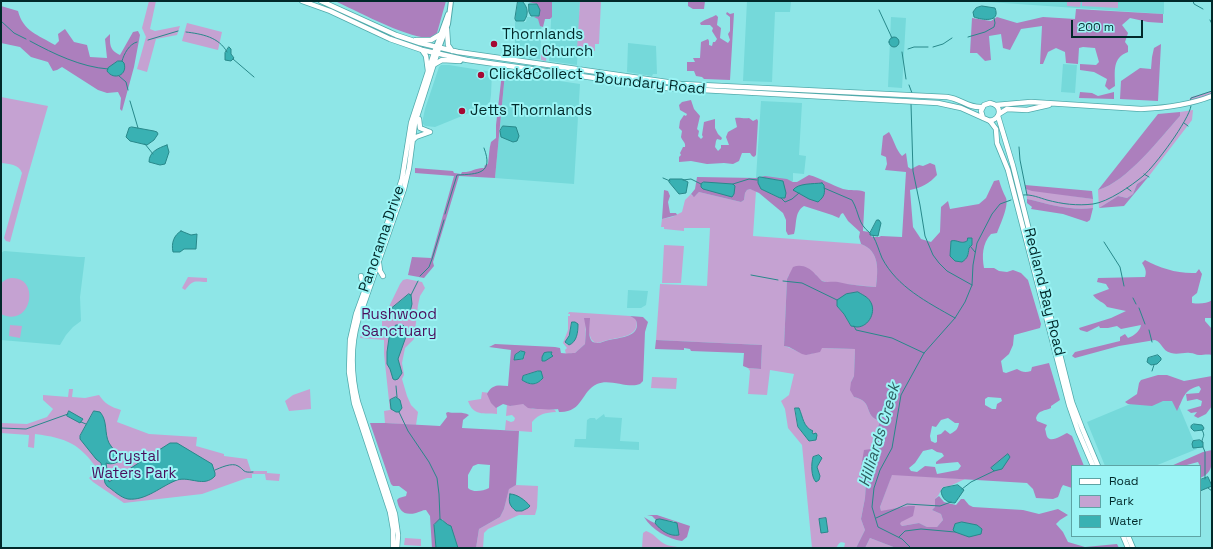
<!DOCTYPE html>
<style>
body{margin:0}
#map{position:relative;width:1213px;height:549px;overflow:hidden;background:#8ee6e7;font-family:"Space Grotesk",sans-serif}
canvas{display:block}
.frame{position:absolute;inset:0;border:2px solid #01292a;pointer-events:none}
.legend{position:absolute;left:1071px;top:465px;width:130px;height:72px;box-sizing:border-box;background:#9bf4f5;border:1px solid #5da3a4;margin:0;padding:5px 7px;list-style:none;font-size:12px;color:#01292a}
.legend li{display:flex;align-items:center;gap:8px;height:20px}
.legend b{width:20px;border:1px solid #5da3a4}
.scale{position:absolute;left:1071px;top:20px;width:72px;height:18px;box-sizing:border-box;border:2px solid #01292a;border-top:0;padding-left:5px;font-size:12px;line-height:14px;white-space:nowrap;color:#01292a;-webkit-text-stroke:3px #9bf4f5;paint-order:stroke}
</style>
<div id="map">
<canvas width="1213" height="549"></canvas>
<div class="frame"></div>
<ul class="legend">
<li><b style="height:5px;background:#fff"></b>Road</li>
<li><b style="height:11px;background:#c5a2d2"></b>Park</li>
<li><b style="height:11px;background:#39b1b3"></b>Water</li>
</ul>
<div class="scale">200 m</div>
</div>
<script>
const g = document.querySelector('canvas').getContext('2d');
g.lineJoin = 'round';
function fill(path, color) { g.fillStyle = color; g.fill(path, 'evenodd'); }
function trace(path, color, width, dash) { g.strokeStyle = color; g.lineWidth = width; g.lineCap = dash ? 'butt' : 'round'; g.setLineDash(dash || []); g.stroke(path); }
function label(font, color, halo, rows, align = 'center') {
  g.font = font + ' "Space Grotesk",sans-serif'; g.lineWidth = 4; g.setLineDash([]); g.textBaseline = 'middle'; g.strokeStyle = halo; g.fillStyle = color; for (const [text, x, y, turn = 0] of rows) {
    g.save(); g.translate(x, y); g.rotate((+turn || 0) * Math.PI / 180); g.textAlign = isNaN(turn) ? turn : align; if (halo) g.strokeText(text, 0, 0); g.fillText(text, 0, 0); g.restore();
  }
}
fill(new Path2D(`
 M552,1H580L577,65L549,61Z
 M747,1H791L790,12H775L772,82L743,81Z
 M974,1H1164V14Z
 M527,17H542L540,59L515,57V21L526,22Z
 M891,17L906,18L902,88L888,87Z
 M628,43L656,46L657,74H653L652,76L627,72Z
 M1063,64L1077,65L1075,93L1061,92Z
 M441,65H449L492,72L491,95L490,102L484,107L435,127L425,126L422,123L425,109L439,67Z
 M505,73L580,84L574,184L495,178Z
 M761,101L802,103L799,155L806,156L804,174L793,173V181L756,178Z
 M4,251L79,257H85L80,297L81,321L73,327L66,335L60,345L1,340V253Z
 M628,290L648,291L646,305L641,308H627Z
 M1171,387L1197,449L1155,466H1105L1087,422Z
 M604,414L605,417L622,418L620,441L639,442V450L574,447L575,439H586L587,420L590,418H595L596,420Z`), '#75d9da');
fill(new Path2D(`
 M149,1H156L150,29L155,31L180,26L177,35L156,39L147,72L137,69L146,37L142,28Z
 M580,1H601L599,44H595V51L577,50Z
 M1067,1H1081L1080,7L1067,6Z
 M1082,1H1118V8L1082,6Z
 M187,23L222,32L218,50L182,41Z
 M541,48L547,49L546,61L541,60Z
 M1212,91V94L1188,102L1191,97Z
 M1,97L48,106L28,175L10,242L6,241L4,238L22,173C19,164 9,164 1,163Z
 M1193,110L1192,120L1149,176L1137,184L1133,194L1127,198L1118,196L1099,208L1098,190C1127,182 1160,138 1180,116V112Z
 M750,189L756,191L753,236L861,244C880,251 878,270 876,287L844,284L836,282H826L820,280L815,274L789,275L787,279L784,346C799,350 806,361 821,348L855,349L854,376L851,382L854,397C875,402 862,415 880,421L871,449L866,483L865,498L861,519L865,530L856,548H844L845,543C839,541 839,544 836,548H812L802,445L788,428L785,409L781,401L789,395L794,374L770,370L767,395L748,394L750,371L748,368L761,369L762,345L656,340L660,284L707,286L710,228H684V231L664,229V227H661L662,219L672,217L682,212L685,200L691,194L692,196L696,195L699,192L741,202L744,200L745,193L747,190ZM795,410L801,412C802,420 805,428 813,431L812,432L813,435L807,439L798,427ZM813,457L822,458L817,467L820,476L819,480L813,477L812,461Z
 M1026,189L1093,199V208C1070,211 1049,204 1027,199Z
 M664,245L684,246L681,283H662Z
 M188,277L207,278V282C193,281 193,280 185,290L182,288Z
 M11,278C41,276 32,329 1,314V283L7,279Z
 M407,279L422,282L425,288L420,296L418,305L414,339L405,348L402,363L404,375L402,379L407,396L411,405L418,412L416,425L385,423L384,411L390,410L384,354V340L360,338L362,332L371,333L381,331L382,330V321L400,284L403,280Z
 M569,312L630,316L636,319C641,337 619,337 608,340C603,341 600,343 595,343L591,339L586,323L585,344L575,353L566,354L565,350L567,348L563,343L568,330V316H570V314H568ZM572,322L578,327C577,336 576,339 569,345L566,344L567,339L569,336Z
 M10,325L22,326L20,338L9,336Z
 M652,377L677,378L676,389L651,388Z
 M69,389H73L72,397L85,398L99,395C105,404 111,407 121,410L117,422L149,434L197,437L196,446L224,454V456L247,459L251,471H267V473L280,474L279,481L266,480L265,474H252V478H247L202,494L124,503L93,482L89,478L98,470C80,444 67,438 35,434L34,448L28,447L29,435L1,433V423L27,424L47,417L53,409L43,400V395L68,397Z
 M310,389L311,409L289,411L285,401L293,395Z
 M482,392L490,393L497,404V414C484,413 473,416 468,401L481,399Z
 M520,403L523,404L533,409L543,408L555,410L556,412C545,413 540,413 532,422V432L505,430L506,420L511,422L514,421L515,418L512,415L506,416L507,404L510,406Z
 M892,474L965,479L950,486L943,487C940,491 939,496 935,499V507L932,510L941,514L943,520L937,527H927L919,523L902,526L899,524L915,506H908L881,512L880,507Z
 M516,485L538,486L537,508L535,515H519L488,529L484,533L483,548H476L479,529L500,517L504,509L509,488Z
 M646,531C653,533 657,539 663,543C669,547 676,546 682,548H642L643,533Z
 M405,538L421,539V546L404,545Z
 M870,538L896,548H865Z`), '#c5a2d2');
fill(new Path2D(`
 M335,1H446L437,33C435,34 433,36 431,37C414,42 353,9 335,1Z
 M524,1H552V17L550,19H545L543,27L540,26L538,19L534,17L539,16L537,4Z
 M688,1H705L704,9H693L688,6Z
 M1,6L18,11C23,31 38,35 55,45L59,41L58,34L65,29L74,42L87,45L90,57L107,58L105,39L110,34C110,44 109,50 120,55L133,32L138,31L140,35L134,67L122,111L120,109L121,98L118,92L107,93L98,90L62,67L57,70L53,71L48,62L31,57L20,47L1,43Z
 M1076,9L1163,14V23L1148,22L1130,18L1122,25L1128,33L1125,42L1128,46V52C1112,58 1115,71 1115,86L1109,90L1105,86L1107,79L1094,72L1080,70V64L1096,65L1099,62L1095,48L1083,47L1079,48L1078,64L1066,63L1065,52L1056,48L1048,52L1043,64H1040L1042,26L1021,29L1010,50L1003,48L1001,34L989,36L991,60L985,61L977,53H970L972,18L991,21L997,17L1017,23L1043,17L1075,19Z
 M727,12L730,14L734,13L730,80L704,79L702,77L696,76L694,71H687V62H695L693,58H700L701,42L708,39L709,41V45L712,46L713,42H715L717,39L712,31L713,28L710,25H701L700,23C705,19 711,18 716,15L718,17L717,25L721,28L720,38L728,43L730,40L728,34L730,31V17L726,14Z
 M1161,44L1158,101L1120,99L1121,81L1140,68L1151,69L1152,57L1154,48Z
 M502,73H505L495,178L459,176L433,262L434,266L424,278L408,275L412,257L431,258L454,176L415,173V168L453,171L454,173L461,174L462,172C470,173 477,167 484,168L485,165L488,164C489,156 489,149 491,142L496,138V125Z
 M1080,92L1092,93L1098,96L1114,92V99L1079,98Z
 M691,100L694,109L700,116L697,129L699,131L698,136L701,139L703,137L702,135L704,122L715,119V128L718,134L722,138L721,140L717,139L716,141L715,147L718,151L721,148V145H729L726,137L728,132L737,127L735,118C739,117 744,119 749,118L753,121L757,119L758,121L756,155L754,157L752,156L750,153H742L739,161L733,164L724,163L707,164L691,161L679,162V157L681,155L680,153L683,147H685C686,142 682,141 681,137L682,131L679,128L680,121L684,115L686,116L687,114L680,110L679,105L682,102Z
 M1180,112V116C1160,138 1127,182 1098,190L1158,114Z
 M889,132C894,140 896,150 902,156L906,153L908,167L911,169L919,165L923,166L930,163L935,165L937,175C930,183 921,188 910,190L913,227L921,239L931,242L940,232L941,207L948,201L950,209L979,204L986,198L994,181L999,180C1001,187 1003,192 1006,198C1009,206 1000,225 997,233L991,234C982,244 982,256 984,268H994L999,271L1007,272L1013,270L1021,273L1028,280L1041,324L1040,328L1014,335L1013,345L1009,354L1001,361L1003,372L1006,373L1017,369C1022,372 1025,373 1031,371L1032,367L1049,363L1060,400L1051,406V408C1045,411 1038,410 1036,418L1037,421L1047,425L1045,429C1046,431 1046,436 1048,438C1053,442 1062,435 1067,433L1072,436L1084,466H1072V488L1063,485C1060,489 1060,493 1058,497L1053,499L1036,498L1033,489L1027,483L892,475L880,507L881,511L908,506H915L913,516L901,522L900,524L902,526L919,523L927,527H937L943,520L941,514L932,510L935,507V499L939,496L944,502L956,505L961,499H964L969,505L973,507L1023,510L1039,514L1058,509L1068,515L1060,520L1056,524L1063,532L1068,542L1085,547L1117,544L1119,548H896L870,538L865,548H856L865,530L861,519L865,498L866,483L861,482L859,479L864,450L871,449L880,421C862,415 875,402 854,397L850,390L851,382L854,376L855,349L822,348L820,352L806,355L802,354L789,347L784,346L787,279L793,267C801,264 809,267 815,274C818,276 819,279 822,281C827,283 832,281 838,282C850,285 863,286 876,287C878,270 880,251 861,244L859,237L860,232L848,221L843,213L841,214L839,218L832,215L804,206C794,212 797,225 794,234L788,235L786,231V220L783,213L759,193L750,189L747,190L745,193L744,200L741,202L699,192L694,197L691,194L695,189L697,177L756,178L765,176L787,179L793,182H797L809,175C821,178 831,185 843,189C850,191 858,189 865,192L863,231L869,232L872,237H879L881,236L902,237L906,172L885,170L887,164L886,157L881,155L883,136ZM760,177L783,181L780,198L761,189ZM968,239L972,245L969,247L968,255L950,256L951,241L965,243L967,241ZM837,306L865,325L851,326L844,314ZM988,397L1001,398L1002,401L997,404L996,409H992L985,405V399ZM948,418L955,423H959C958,429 956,431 950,434L945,430L941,434L937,435V442L935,443L931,441L930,436L932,426L936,427L941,420ZM932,449L937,452L942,453L944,456L936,462V464L958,462L961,466L958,470L937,474L935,467L925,466L917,472L911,471L909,468L915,463L923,451Z
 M1149,176L1124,206L1099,208L1118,196L1127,198L1133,194L1137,184Z
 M1025,185L1092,191L1093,199L1032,191L1026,189Z
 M664,190L668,191L670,196L668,202L670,213H676L677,215L662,219Z
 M1027,199C1049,204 1070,211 1093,208L1090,220L1087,222L1063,214L1031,209L1032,207L1027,203Z
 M1145,260C1160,268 1178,274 1196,273L1199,269L1202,274L1197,293L1192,297V303C1198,304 1207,304 1212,300V318H1205V321L1212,329V355C1207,354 1204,355 1199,355C1196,355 1194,353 1190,353C1184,352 1178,355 1171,353C1161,350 1163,343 1155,340L1119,346L1075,358L1072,356L1075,352L1120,341V337L1125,334L1128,338C1134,336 1140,331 1141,325L1121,329L1117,326L1108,328H1100L1099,326L1087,332L1080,330L1079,328L1111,318L1126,311L1107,307C1104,302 1097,301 1093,295L1109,289L1106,284L1097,282L1098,278L1145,277C1147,271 1145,268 1142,263Z
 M630,316L643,317L648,322L645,332L643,381L640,384C628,389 610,378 597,384C581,391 583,413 559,412L558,409C555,410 532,409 528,408L523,404L510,406L503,404L496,408L491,403L487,394C492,384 498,385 508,386L511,350L489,347L495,344L555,347L560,348L561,353C567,354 571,353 575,353L585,344L586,329L584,318H590C590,324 587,338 593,342C598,345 604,341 609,340C618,338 637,337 637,325C637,319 634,318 630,316ZM521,351L525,352L524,358L522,360H514L515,355ZM538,371L541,372L543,378C537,386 530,385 522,380L523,376Z
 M656,340L762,345L761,369L748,368L743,366L744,353L691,351L690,349L684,348V350L655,349Z
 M1158,375H1167L1184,381L1212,376V406L1206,414L1198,418L1194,416L1197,412L1191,413L1187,410L1201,406L1202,401L1197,399L1187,401L1186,394L1199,393L1201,389L1199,386C1183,390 1184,398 1177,411L1172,401H1163L1152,406L1128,404L1125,402L1137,394L1139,383L1141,380Z
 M448,412C456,414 462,411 469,415L463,420L462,428L519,431L516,485L509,489L504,509L500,517L479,529L476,548H458C454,534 451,530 442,519L434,525L436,548H432L430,516L426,510C422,510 420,512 416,513C404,516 399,511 397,500L399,498L406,496L407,492L399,486H393L391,484L370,423H385L440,426L447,417L446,413ZM478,464L490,465L489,488C483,491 473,493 468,488V475L473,466Z
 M1212,450C1212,464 1213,473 1200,478V466L1198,462L1183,466H1171L1203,452Z
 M647,515H657L690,526L687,537L682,541C668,539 652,530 644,517C648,520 653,522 656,524C663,529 666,533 674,535L679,533L674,521L656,520L652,516Z`), '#ac7fbd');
const water = new Path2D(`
 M518,1H522C528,7 529,14 524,21H516L515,19Z
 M529,4H537L540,10L539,16H531L529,12Z
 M982,6L995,8C1001,23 982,20 974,17L973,12L976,8Z
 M889 42a5 5 0 1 1 10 0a5 5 0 1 1-10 0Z
 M229,47L231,49V54L234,58L231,61L225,60V53Z
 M118,61H122L124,63C128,75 114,81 107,71L108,68Z
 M503,126L516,127L519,136L517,141L513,142L501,137L500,131Z
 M132,127L154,131L157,132L158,134L154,140L147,145L130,141L126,137L129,128Z
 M167,145L169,152L165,164L160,165L149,162C149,152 158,148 167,145Z
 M760,177L783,181L786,193L785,198H780L761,189L758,183V178Z
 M670,179H682L688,182L686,193L679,194L669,182Z
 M704,182L733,184L735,186L734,194L732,197L703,189L701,187V184Z
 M822,183L824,185C825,193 825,196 818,202L809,199L793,190C798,183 813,184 822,183Z
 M877,220H879L881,223L878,236L870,235V233Z
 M181,231L191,235L197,234L196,249H184L180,252H173C171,243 174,235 181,231Z
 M968,238H972V245L969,248C968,255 968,258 962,262L955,261L950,256L951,241C957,239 961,245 967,241Z
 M858,292C861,294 868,297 870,301C877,311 869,327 857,327C855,327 853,326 851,326L844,314L837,306V300L846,294Z
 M409,294L411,295L412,304L410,312C406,317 398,316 392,313V308Z
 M572,322H575L578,324C578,332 577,342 569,345L565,342L569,336Z
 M396,325H403L408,331L398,359L402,373L398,379L395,380L393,379L390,369L387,364V352L389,338Z
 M521,351L525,352L523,359L514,360L515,355Z
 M548,352H552L551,354L553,356L545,361H542V357L544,353Z
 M1158,355L1161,358V360L1157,364L1151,365L1147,362L1148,358Z
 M538,371H541L543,378C536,386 530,385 522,380L523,376Z
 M396,397L400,400L402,408L399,412H396L391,409L390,400Z
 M795,408H799C803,417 803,427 813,431L812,432L813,434L816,433L817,435L816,440L809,441L798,427Z
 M69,411L83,419L80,423L67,416Z
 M94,411L100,412C108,421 104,433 109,443C112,449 118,452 122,458C119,463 111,465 106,463L109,482L170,443H177L212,464L215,473V476C204,488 190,476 177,480C161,486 146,501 128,499C121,498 113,490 107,486L105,483L101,463L96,459L80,439V436Z
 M1194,424L1202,425L1204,428L1203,430L1194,431L1191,428V426Z
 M1200,440L1203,442V447L1193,448L1192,444L1193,441Z
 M1008,454L1010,457L1002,469L994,471L991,468Z
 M819,455L822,458L817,467L820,476L819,480L816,482C811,477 811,464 813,457Z
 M1208,477L1212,486L1200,491V480Z
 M958,485L964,490L955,503C947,503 942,499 941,491L943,488Z
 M510,494C517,494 525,500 530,506L528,508L522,511H516C510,506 508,503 510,494Z
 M826,518L828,532L821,533L819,519Z
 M440,519C444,520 446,525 451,526L458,548H436L434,525Z
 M660,519L677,523L679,535C670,537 660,530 655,523L656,520Z
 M962,522L977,525L982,529L981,534L969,537L955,532L953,530L955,524Z`);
fill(water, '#39b1b3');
trace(water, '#28888a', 1);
trace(new Path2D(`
 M1193,1L1194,4L1203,9
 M879,10L892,38
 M1210,20L1212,24
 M1,21L14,33L26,39
 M186,32C202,34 219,37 227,52
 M968,37L985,32L994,27L995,23L994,18
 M148,40L178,31
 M30,41C54,54 81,67 108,69
 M933,47L943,44L952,38
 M908,49L914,47H928
 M902,52L906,79
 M233,59L254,77
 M122,61C124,54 129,44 137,42
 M119,76L126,82L128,90
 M909,85L912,93
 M130,101L138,128
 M1190,101L1191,98L1212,91
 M911,104L913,171L920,205L925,236L933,255L939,263L947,271L972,285
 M1184,123L1188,126
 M145,144L153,154
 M1019,147L1020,160L1027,195
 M1144,174L1149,177
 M663,178L670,181
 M683,180L691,179L701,184
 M733,184L749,179L757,180
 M824,188L852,200C860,214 857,223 870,233
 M1127,188L1131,191
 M1023,195C1031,194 1040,198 1047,200C1062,204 1077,206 1093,204C1108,202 1131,186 1143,176C1155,166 1189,120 1191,106
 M781,198L785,202L792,199L799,193
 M445,214L457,175C478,174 494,174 484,148
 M873,236C877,243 879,251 882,258C897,287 927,302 955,318
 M1104,242L1120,267L1124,286
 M970,246L975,252
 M751,275L778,280
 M420,276L429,267L432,259L444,220
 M783,281L802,283L837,300
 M411,295L418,281
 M1133,298L1136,304
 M1139,308L1145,324
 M854,326L856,330L892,338L924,353
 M1149,330L1152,342
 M1152,371L1154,365
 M396,386L397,397
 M399,412L408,431L429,462L437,478L439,494L440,519
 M81,422L86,424
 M1,428L26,429L68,414
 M1202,430C1206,437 1202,436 1202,442
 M1203,447L1205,452V479
 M215,470C220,468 232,462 238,466C245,470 242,473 253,472
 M1208,488L1212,491
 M962,489L971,482L994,471
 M876,518L907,504L940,506L951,502
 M899,537L905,531L921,529L955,532
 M911,548L902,539L878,527L872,507L874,488L880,470L892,448L901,395L924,353L955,318L965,302L972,285L973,265L977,243L992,214L1000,204L1011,200`), '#28888a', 1);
const secondary = new Path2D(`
 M436,47L448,14
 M439,48L448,24L451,1`);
const primary = new Path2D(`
 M998,116L1013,166L1072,402L1082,428L1098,466
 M419,119L420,128L430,132
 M990,121L996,129L997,143L1008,170L1069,405L1078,431L1093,466
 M413,140L416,137L430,132
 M379,263L380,271L383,276
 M361,276L364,291
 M1123,536L1128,548
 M1128,536L1133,548
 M393,548V529L390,512L354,403L349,372L350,340L356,314L368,281L402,179L411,123L436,47
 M397,548L398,535L395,514L358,402C351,374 350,349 358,321L404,189L409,168L415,123L439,48`);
const trunk = new Path2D(`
 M302,1L330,11L390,39L422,50L467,60L666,88L938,103L961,108L990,121C1002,118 1002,105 990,103L984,105L981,111L983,118
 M321,1L396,35L420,43L458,52L681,84L947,97C962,99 967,108 982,107
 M447,29L448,45L452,51
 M416,40H431L441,34
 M422,50L426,56L428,71
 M435,64L442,60L460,61
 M996,105L1031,102L1141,109C1166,108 1189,105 1212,96
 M999,114L1007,109L1027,110L1049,105`);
trace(secondary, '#51aaab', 6);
trace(primary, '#51aaab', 6);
trace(trunk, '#51aaab', 6);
trace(secondary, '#fff', 4);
trace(primary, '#fff', 4.5);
trace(trunk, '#fff', 4.5);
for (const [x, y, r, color] of [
 [494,44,4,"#a50833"],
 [481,75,4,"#a50833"],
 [462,111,4,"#a50833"]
]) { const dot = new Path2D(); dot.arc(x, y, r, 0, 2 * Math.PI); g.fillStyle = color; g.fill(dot); trace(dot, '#9bf4f5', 1.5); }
label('15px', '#01292a', '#9bf4f5', [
 ["Thornlands",502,35],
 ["Bible Church",502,52],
 ["Click&Collect",489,75],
 ["Jetts Thornlands",470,111]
], 'left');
label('15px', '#01292a', '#9bf4f5', [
 ["Boundary Road",650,84,6],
 ["Panorama Drive",382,239,-71],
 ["Redland Bay Road",1044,292,76]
]);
label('15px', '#4a0e5c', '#9bf4f5', [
 ["Rushwood",399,315],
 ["Sanctuary",399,332],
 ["Crystal",134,457],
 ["Waters Park",134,474]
]);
label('italic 16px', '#2f6061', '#9bf4f5', [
 ["Hilliards Creek",880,435,-73]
]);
</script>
